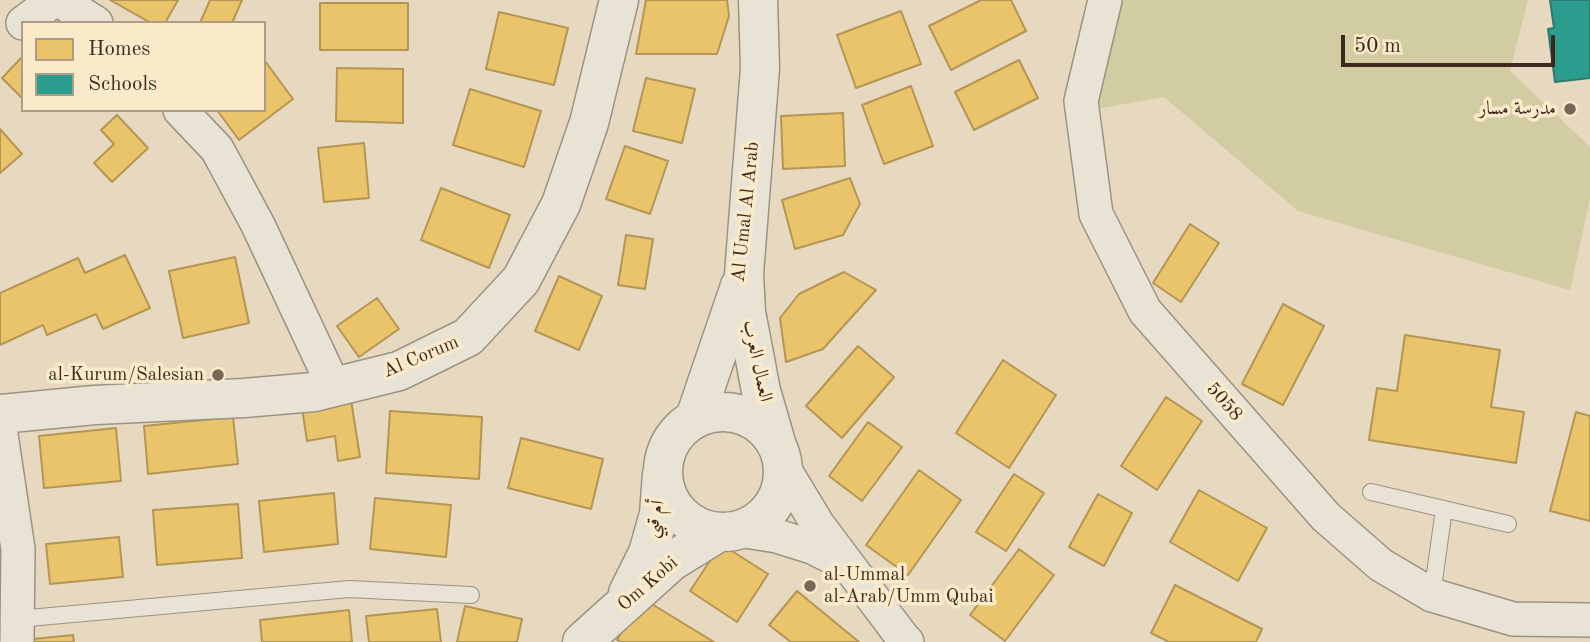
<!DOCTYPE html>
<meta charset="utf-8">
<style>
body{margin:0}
#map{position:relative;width:1590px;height:642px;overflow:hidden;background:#e6d9bf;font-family:"Old Standard TT",serif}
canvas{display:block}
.legend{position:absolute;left:21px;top:21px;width:245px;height:91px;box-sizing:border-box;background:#faeaca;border:2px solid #ae9c86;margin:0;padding:9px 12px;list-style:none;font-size:21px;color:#3d2820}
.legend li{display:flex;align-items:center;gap:14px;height:35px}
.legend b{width:35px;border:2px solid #ae9c86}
.scale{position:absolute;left:1341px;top:35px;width:214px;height:32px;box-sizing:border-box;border:4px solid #3d2820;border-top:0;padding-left:9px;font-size:21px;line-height:24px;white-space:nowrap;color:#3d2820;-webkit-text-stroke:5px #faeaca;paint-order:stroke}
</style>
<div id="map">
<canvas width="1590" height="642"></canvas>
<ul class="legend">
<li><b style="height:19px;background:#e9c46a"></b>Homes</li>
<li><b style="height:19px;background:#2a9d8f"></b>Schools</li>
</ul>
<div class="scale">50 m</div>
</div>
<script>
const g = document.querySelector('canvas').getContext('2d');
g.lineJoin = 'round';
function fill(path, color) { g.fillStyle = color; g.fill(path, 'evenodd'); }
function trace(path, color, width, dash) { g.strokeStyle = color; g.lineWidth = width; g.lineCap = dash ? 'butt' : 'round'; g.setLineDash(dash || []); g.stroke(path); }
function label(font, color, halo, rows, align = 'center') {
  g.font = font + ' "Old Standard TT",Amiri,serif'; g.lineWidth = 7; g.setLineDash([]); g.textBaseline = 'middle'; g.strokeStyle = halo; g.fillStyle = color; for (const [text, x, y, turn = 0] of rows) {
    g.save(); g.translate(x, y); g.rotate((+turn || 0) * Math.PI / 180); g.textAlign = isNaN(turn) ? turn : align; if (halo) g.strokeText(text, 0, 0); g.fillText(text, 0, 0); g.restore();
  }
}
fill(new Path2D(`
 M1122,0H1528L1510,71L1590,147V199L1570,290L1298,211L1164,97L1091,110Z`), '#d1cca1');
const homes = new Path2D(`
 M110,0H178L165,23H151Z
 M210,0H242L232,23H200Z
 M646,0H727L729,16L717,54H636Z
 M981,0H1011L1026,31L951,70L929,26Z
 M320,3H408V50H320Z
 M901,11L921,64L856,88L837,35Z
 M499,12L568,28L554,85L486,69Z
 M23,56V99L2,78Z
 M1019,60L1038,98L974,130L955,92Z
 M265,61L293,99L239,140L217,110H264Z
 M337,68L403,69V123L336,121Z
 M646,78L695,89L682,143L633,131Z
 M911,86L933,146L884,164L862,105Z
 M470,89L541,111L524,167L453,145Z
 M843,113L845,166L783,169L781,116Z
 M117,115L148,148L112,182L94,163L114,144L101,130Z
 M0,129L22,154L0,173Z
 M364,143L369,198L324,202L318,148Z
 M625,146L668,161L650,214L606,199Z
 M850,178L860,204L843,235L795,249L782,200Z
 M441,188L510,215L489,268L421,240Z
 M1190,224L1219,243L1181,302L1153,283Z
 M626,235L653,239L645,289L618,285Z
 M125,255L150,308L103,329L96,314L47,335L43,325L0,345V293L78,258L85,273Z
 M235,257L249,323L183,338L169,271Z
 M844,272L876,290L823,349L786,362L780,318L799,294Z
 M559,276L602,296L579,350L535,331Z
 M377,298L399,329L359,357L337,326Z
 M1283,304L1324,326L1283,405L1242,384Z
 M1405,335L1500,350L1491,407L1524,412L1516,463L1369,440L1377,388L1397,391Z
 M858,346L894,377L842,438L806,406Z
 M1003,360L1056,395L1009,468L956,433Z
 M1166,397L1202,421L1157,490L1121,466Z
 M351,400L360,457L338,461L335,436L307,441L302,408Z
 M390,411L482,417L479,479L386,473Z
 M1576,412L1590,416V521L1550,511Z
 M233,417L238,464L148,474L144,426Z
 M868,422L902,447L862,501L829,476Z
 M116,428L121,481L44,488L39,436Z
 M521,438L603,459L591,509L508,488Z
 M919,470L961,500L908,575L866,545Z
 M1014,474L1044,493L1006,551L976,532Z
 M1199,490L1267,528L1238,581L1170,542Z
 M334,493L338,544L264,552L259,501Z
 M1098,494L1132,513L1104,566L1069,547Z
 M375,498L451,505L446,557L370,549Z
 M238,504L242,558L157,565L153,510Z
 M119,537L123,577L50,584L46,544Z
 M721,544L768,574L737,622L690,591Z
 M1019,549L1054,575L1005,641L970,615Z
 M1175,585L1262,629L1256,642H1169L1151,633Z
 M797,591L859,642H791L769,625Z
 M642,598L714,642H621L617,640Z
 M465,606L522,619L517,642H457Z
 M437,609L441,642H369L366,616Z
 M349,610L352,642H262L260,620Z
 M73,635L74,642H33V639Z`);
fill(homes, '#e9c46a');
trace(homes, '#b59554', 2);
const schools = new Path2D(`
 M1550,0H1590V78L1555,82L1548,29L1554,28Z`);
fill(schools, '#2a9d8f');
trace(schools, '#307a6e', 2);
const service = new Path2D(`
 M1371,492L1508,524
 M1432,595L1444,509
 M18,619L349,589L471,595`);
const minor = new Path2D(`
 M59,0L96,23
 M1105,0L1081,101L1096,214L1145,311L1326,517L1381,565L1432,595L1513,619L1590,620
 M23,23L54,0
 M180,110L217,149L258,225L334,387
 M0,428L18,549L17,642
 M783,467L818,525L903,638L907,642
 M739,530L777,536L812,547L846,564`);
const tertiary = new Path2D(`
 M758,0L760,68L744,274L746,312L761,391L777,446
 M663 472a60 60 0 1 1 120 0a60 60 0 1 1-120 0Z
 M0,414L95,405L244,398L314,392L399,371L468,337L521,280L561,204L589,123L619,0
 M695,418L740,286
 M628,593L648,553L659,514L662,474
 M582,642L672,561L719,532`);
trace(service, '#9c9282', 18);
trace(minor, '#9c9282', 36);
trace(tertiary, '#9c9282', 41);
trace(service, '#e9e3d6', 16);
trace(minor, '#e9e3d6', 33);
trace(tertiary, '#e9e3d6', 38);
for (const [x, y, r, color] of [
 [1570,109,7,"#786658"],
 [218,375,7,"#786658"],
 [810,586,7,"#786658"]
]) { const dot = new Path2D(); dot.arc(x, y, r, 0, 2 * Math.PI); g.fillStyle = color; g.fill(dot); trace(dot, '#faeaca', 2.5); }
label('19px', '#3d2820', '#faeaca', [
 ["مدرسة مسار",1556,109],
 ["al-Kurum/Salesian",204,375],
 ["al-Ummal",824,575,"left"],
 ["al-Arab/Umm Qubai",824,597,"left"]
], 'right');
label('19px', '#3d2820', '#faeaca', [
 ["Al Umal Al Arab",746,212,-84],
 ["Al Corum",421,357,-23],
 ["العمال العرب",757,361,78],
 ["5058",1224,402,49],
 ["أم قبي",655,519,-78],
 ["Om Kobi",648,584,-41]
]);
</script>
